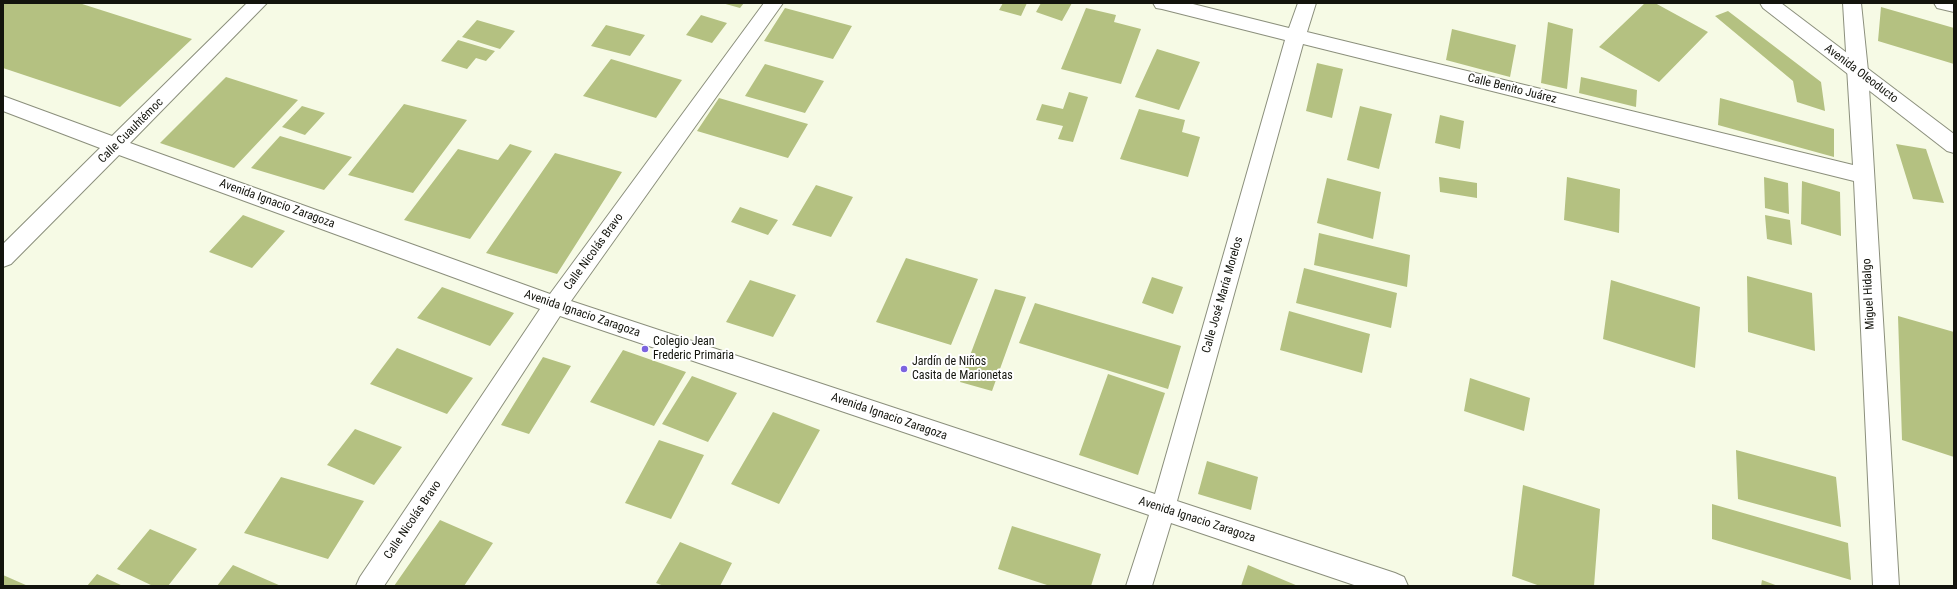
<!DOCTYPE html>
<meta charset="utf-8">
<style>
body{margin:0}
#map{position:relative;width:1957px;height:589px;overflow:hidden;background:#f6fae5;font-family:"Roboto Condensed",sans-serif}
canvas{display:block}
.frame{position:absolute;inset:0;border:4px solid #13140d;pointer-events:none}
</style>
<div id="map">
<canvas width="1957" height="589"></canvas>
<div class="frame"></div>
</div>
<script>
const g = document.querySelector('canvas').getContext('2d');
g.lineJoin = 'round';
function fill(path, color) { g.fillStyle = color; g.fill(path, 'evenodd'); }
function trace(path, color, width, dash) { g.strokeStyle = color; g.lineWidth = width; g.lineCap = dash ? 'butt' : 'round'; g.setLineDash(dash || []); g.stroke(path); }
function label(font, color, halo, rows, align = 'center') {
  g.font = font + ' "Roboto Condensed",sans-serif'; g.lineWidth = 4; g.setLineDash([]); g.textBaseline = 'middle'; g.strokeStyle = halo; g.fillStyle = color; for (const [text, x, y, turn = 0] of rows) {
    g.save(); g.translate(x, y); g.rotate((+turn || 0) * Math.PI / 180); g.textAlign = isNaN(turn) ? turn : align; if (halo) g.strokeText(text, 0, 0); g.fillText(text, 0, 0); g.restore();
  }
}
fill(new Path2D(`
 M3,3H79L192,39L120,107L3,68Z
 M722,3H744L740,8Z
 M1003,3H1027L1021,16L999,10Z
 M1041,3H1072L1062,21L1036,12Z
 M1645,3H1655L1708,32L1659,82L1599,47Z
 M1881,7L1954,28V64L1878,41Z
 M785,8L852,26L833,59L764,41Z
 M1086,8L1116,15L1114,22L1141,29L1121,84L1061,69Z
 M1728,11L1821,82L1825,111L1797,102L1793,81L1715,16Z
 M701,15L727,23L712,43L686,35Z
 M477,20L515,31L500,49L462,37Z
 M1548,22L1573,29L1567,89L1541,83Z
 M606,25L645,35L630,56L591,46Z
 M1452,29L1516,45L1510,77L1446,60Z
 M458,40L495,51L486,61L476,58L467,69L441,61Z
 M1157,49L1200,62L1179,110L1135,97Z
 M611,59L682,80L656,118L583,96Z
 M1317,63L1343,69L1332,118L1306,111Z
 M765,64L824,81L805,113L745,96Z
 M226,77L298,100L234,168L160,143Z
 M1581,77L1637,90L1636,107L1579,93Z
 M1069,92L1088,97L1073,142L1058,139L1063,126L1036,120L1042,104L1063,109Z
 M719,98L808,124L788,158L697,131Z
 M1720,98L1834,129V157L1718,125Z
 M404,104L467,120L413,193L348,175Z
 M302,106L325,113L305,135L282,127Z
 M1360,106L1392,114L1379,169L1347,160Z
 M1139,109L1185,120L1182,132L1200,137L1188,177L1120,159Z
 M1440,115L1464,121L1460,149L1435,143Z
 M280,136L352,157L324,190L251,168Z
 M510,144L532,151L470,239L404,220L458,149L498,160Z
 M1896,144L1926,149L1944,203L1913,199Z
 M555,153L622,172L557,274L486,253Z
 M1439,177L1477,183V198L1440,192Z
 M1567,177L1620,189L1619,233L1564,220Z
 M1764,177L1788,183L1789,214L1765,208Z
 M1327,178L1381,192L1373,239L1317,223Z
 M1802,181L1840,192L1841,236L1801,224Z
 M816,185L853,197L831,237L792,225Z
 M740,207L778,220L768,235L731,222Z
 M243,215L285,231L252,268L209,252Z
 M1765,215L1790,220L1792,245L1767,239Z
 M1319,233L1410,255L1407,287L1314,265Z
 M906,258L978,279L951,345L876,322Z
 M1304,268L1397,293L1391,328L1296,303Z
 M1747,276L1812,293L1815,351L1748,332Z
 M1152,277L1183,287L1173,314L1142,303Z
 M750,280L796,295L773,337L726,322Z
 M1611,280L1700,307L1695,368L1603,339Z
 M442,287L514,313L490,346L417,318Z
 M995,289L1026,297L992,391L960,382Z
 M1035,303L1181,346L1168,389L1019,343Z
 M1289,311L1370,334L1362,373L1280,350Z
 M1898,316L1954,332V457L1902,440Z
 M397,348L473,378L447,414L370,384Z
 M623,350L686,372L654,426L590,402Z
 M543,357L571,366L529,434L501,425Z
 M1108,374L1165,393L1138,475L1079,455Z
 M692,376L737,393L708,442L662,424Z
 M1470,378L1530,398L1524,431L1464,411Z
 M773,412L820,430L779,504L731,484Z
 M355,429L402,447L374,485L327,465Z
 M659,440L704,455L671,519L625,503Z
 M1736,450L1836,477L1841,527L1738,499Z
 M1207,461L1258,477L1251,510L1198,494Z
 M281,477L364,501L328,559L244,533Z
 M1523,485L1600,509L1594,586H1540L1512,576Z
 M1712,504L1848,543L1851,580L1712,539Z
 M440,520L493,543L464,586H394Z
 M1012,526L1101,554L1091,586H1050L998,569Z
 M150,529L197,549L168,586H153L117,569Z
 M680,542L732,563L720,586H664L656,583Z
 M233,565L281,586H217Z
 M1248,565L1298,586H1241Z
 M97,574L123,586H87Z
 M3,575L28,586H3Z
 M1762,580L1778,586H1761Z`), '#b4c181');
const street = new Path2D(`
 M247,3H267L130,143L550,294L764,3H783L571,301L1155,494L1285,40L1162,9L1156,8L1153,3H1189L1289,28L1298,3H1316L1307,32L1853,165L1843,3H1861L1868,71L1899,586H1873L1854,181L1303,44L1177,501L1395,573L1404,577L1408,586H1357L1171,523L1152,586H1126L1149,515L560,316L384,586H356L360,577L540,309L119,155L11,264L3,267V244L100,148L3,111V96L112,136Z
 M1934,3H1954V12L1937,8Z`);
const secondary = new Path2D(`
 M1760,3H1781L1954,134V153L1947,151L1763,8Z`);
trace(street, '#8b8f7c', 2);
trace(secondary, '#8b8f7c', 2);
fill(street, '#fff');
fill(secondary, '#fff');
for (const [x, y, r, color] of [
 [645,349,4,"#7c64df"],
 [904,369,4,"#7c64df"]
]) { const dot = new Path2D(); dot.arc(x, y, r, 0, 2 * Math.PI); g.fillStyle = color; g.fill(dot); trace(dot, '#fff', 1.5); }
label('12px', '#13140d', '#fff', [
 ["Avenida Oleoducto",1861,74,37],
 ["Calle Benito Juárez",1512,89,14],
 ["Calle Cuauhtémoc",131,131,-45],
 ["Avenida Ignacio Zaragoza",277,204,20],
 ["Calle Nicolás Bravo",594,252,-54],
 ["Miguel Hidalgo",1869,294,-93],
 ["Calle José María Morelos",1223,295,-74],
 ["Avenida Ignacio Zaragoza",582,314,19],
 ["Avenida Ignacio Zaragoza",889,417,19],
 ["Calle Nicolás Bravo",413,520,-56],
 ["Avenida Ignacio Zaragoza",1197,520,18]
]);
label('12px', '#13140d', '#fff', [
 ["Colegio Jean",653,342],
 ["Frederic Primaria",653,356],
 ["Jardín de Niños",912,362],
 ["Casita de Marionetas",912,376]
], 'left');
</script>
